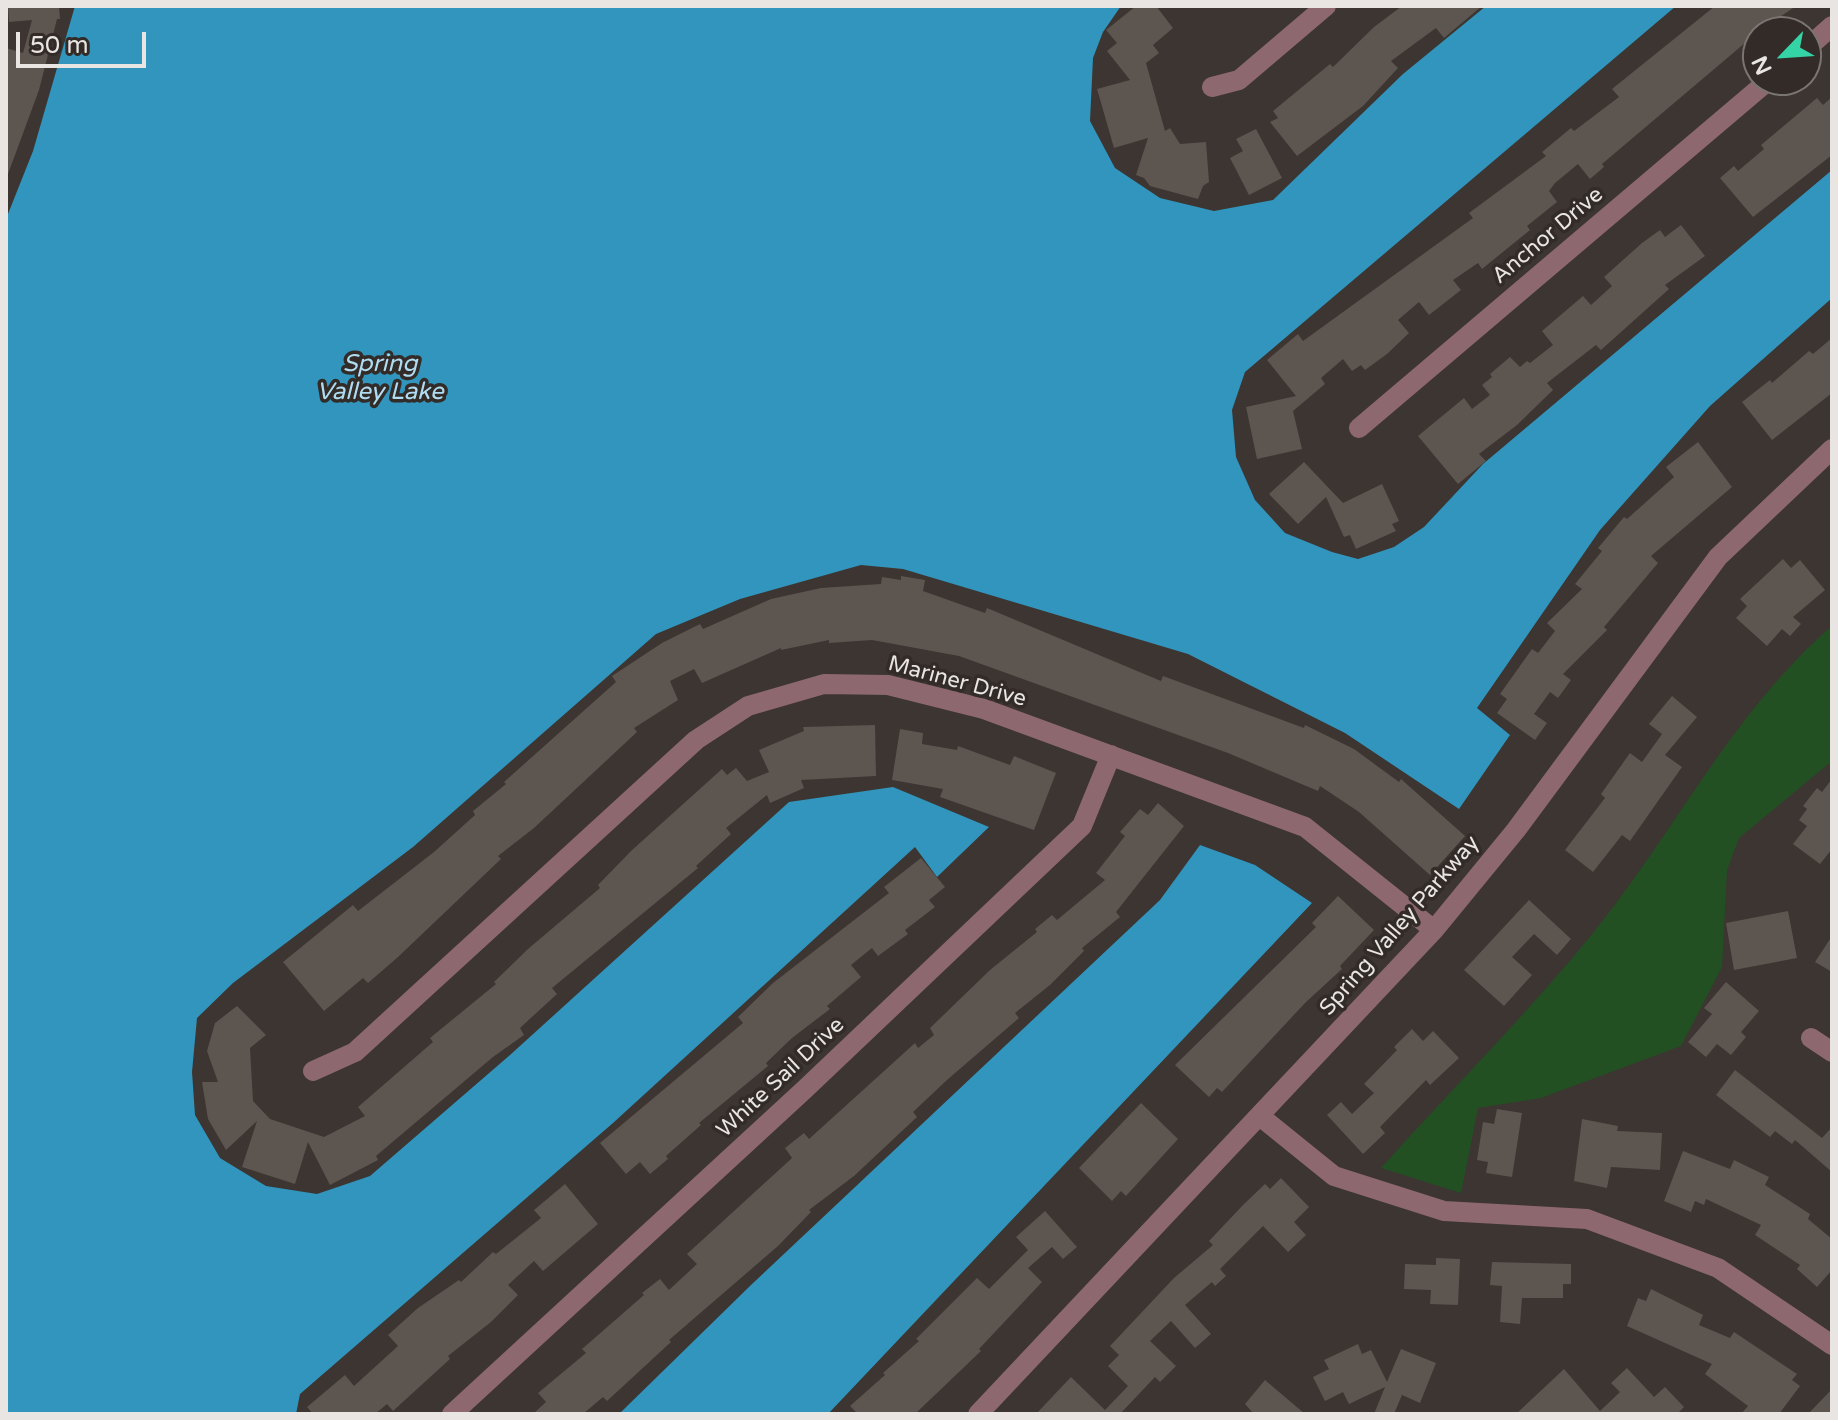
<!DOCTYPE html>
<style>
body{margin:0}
#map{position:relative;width:1838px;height:1420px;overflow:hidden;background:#3c3531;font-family:"Varela Round",sans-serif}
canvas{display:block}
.frame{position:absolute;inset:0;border:8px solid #e9e5e2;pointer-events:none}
.north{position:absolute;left:1742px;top:16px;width:80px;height:80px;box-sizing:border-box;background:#322b27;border:2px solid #7b7572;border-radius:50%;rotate:245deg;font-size:22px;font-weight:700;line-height:32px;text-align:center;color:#e9e5e2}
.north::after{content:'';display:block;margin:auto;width:28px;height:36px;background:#35d4a7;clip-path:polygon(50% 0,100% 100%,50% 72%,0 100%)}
.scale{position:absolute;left:16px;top:32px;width:130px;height:36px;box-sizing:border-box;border:4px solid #e9e5e2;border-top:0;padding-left:10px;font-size:24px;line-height:28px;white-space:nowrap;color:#e9e5e2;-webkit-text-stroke:6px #322b27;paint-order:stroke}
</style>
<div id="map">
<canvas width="1838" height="1420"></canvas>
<div class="frame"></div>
<div class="north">N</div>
<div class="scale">50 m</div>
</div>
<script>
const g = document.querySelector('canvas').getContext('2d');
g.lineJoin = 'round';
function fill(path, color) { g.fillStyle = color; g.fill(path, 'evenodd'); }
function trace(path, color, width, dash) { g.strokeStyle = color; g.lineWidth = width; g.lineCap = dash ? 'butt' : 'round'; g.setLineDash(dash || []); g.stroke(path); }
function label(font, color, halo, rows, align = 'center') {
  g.font = font + ' "Varela Round",sans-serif'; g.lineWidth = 7; g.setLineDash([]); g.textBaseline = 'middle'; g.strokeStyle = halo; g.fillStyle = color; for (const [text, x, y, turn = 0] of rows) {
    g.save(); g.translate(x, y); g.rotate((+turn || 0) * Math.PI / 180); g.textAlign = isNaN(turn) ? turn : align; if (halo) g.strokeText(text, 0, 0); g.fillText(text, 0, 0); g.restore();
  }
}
fill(new Path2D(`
 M1832,626V761L1739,838L1727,870L1722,967L1681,1046L1541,1098L1478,1108L1461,1193L1381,1168C1451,1090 1527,1014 1593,933C1675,832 1733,711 1832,626Z`), '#235023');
fill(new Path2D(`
 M75,6H1121L1103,32L1093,58L1090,121L1115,168L1160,198L1214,211L1273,200L1403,74L1486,6H1676L1245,372L1232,410L1236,457L1255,500L1285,533L1332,552L1358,559L1394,547L1424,527L1483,464L1832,170V298L1710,406L1600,530L1477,708L1510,735L1459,809L1345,733L1188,654L903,569L861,565L740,599L656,634L413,847L233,983L197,1018L192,1072L195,1115L220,1158L266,1186L317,1194L370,1176L510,1055L789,802L893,787L989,827L937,877L915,847L613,1123L300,1394L296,1414H6V219L33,151Z
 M1200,845L1255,865L1312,903L828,1414H619L751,1285L1160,900Z`), '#3195bd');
fill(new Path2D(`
 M8,6H59L60,19H57L39,90L8,174L6,48L23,53L32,20L9,22Z
 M1136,6H1156L1173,28L1153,45L1159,53L1146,63L1165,131L1170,128L1180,144L1206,142L1209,182L1203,186L1198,199L1150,186L1144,178L1136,175L1148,138L1114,148L1097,89L1130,80L1107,51L1117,43L1106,30Z
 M1402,6H1482L1444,38L1436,28L1391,61L1398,68L1363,106L1297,156L1270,122L1278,118L1273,111L1330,64L1333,67L1374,27Z
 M1715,6H1796L1758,32L1602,164L1604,167L1590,179L1578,164L1555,183L1549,191L1557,202L1527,226L1530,230L1482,269L1478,263L1453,280L1461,290L1429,315L1419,302L1398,320L1409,333L1387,354L1365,370L1361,365L1352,371L1343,359L1321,378L1325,384L1293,411L1302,449L1257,459L1246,407L1296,396L1267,360L1298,334L1303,341L1473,218L1469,213L1546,156L1542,152L1571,128L1574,131L1619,97L1612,89Z
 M1832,97V155L1753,217L1720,178L1734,166L1738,171L1764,149L1761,145L1817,98L1823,105Z
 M1256,129L1282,178L1249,195L1230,158L1243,151L1236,139Z
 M1681,225L1705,256L1665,285L1669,289L1601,350L1596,345L1547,383L1553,390L1517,425L1479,454L1486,461L1458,484L1418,436L1464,398L1472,409L1490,395L1482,385L1492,377L1490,374L1510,357L1520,367L1527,361L1530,363L1553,345L1542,331L1583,296L1591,305L1612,286L1604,277L1642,243L1660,230L1665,237Z
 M1832,338V393L1772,440L1742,402L1770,380L1772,383L1809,351L1813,354Z
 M1698,442L1732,487L1651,556L1658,563L1604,627L1607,630L1563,674L1571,680L1558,698L1550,692L1534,714L1547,723L1535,740L1497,713L1507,699L1500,694L1532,649L1538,653L1555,631L1547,623L1582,589L1575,584L1602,551L1598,548L1624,517L1627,519L1674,477L1666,467Z
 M1304,462L1343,503L1382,484L1399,521L1392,524L1396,531L1356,549L1350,535L1344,537L1326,497L1298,524L1269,494Z
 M1783,559L1791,568L1800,560L1825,590L1793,617L1801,624L1790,636L1782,629L1767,646L1736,618L1747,606L1740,599Z
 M901,576L925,580L923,591L985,613L987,608L1161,681L1163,676L1304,728L1305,725L1354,749L1399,782L1401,779L1465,836L1430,875L1359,812L1320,786L1318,791L1228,753L959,656L872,640L829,643V640L781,650V648L702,683L694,669L670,681L678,700L634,728L637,732L534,828L498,856L501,859L398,957L368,983L363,978L324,1011L283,962L353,905L358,911L434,852L475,815L473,811L506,784L504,782L616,682L612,676L662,643L700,624L703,629L771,599L821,588L881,584L882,577L901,580Z
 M1672,696L1697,717L1665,755L1682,767L1630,841L1622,835L1593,872L1565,850L1605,798L1601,794L1630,753L1642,762L1662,734L1649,724Z
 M875,725L876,776L801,780L804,788L770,803L767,795L726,828L731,834L696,866L698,868L552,988L557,994L520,1028L524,1035L493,1057L376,1156L378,1160L330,1185L308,1142L295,1184L242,1167L257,1121L226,1150L208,1119L202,1082H218L207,1051L215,1023L237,1006L266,1035L250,1048L253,1101L270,1119L324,1137L365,1116L358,1107L433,1042L430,1038L496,984L494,982L528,949L600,888L598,885L631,851L722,769L727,775L736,768L747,781L769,772L759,750L804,731L803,727Z
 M900,729L923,733L922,744L957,750L958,746L1010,765L1014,756L1056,773L1034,830L940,797L943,789L892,780Z
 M1832,779V849L1820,864L1793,844L1807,826L1799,820L1807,809L1803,806L1817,788L1822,792Z
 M1158,803L1184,826L1116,912L1120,917L1082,948L1084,951L1050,985L1015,1013L1019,1018L947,1080L913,1112L917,1117L854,1176L809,1210L811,1212L778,1246L669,1340L671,1342L607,1401L603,1397L583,1414H533L546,1402L538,1393L586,1353L582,1349L644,1295L642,1293L660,1279L669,1290L697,1264L687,1254L792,1158L785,1148L804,1133L809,1139L915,1043L918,1048L934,1035L930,1028L990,970L1037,932L1035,929L1052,915L1057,920L1105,880L1096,873L1125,836L1120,832L1140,809L1148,815Z
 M921,858L945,887L929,900L935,907L905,930L908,934L878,956L872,948L851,965L861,977L827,1006L830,1009L792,1038L766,1063L768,1066L699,1123L701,1125L666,1156L668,1159L650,1174L640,1162L626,1174L600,1143L743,1023L738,1017L773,983L889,893L884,887Z
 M1338,896L1374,930L1340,966L1342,969L1305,1003L1222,1092L1217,1088L1209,1097L1175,1065L1316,927L1312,923Z
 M1529,900L1571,939L1557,955L1534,934L1512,957L1532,975L1504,1006L1464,970Z
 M1788,911L1797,958L1734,970L1726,923Z
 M1832,936V972L1815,962Z
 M1726,982L1759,1011L1741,1032L1746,1037L1731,1055L1717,1044L1706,1057L1688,1042L1712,1014L1704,1008Z
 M1412,1029L1423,1041L1433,1031L1459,1058L1430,1085L1426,1080L1380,1127L1385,1133L1363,1154L1327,1115L1341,1102L1352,1114L1374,1093L1364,1084L1397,1050L1394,1047Z
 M1735,1070L1822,1138L1832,1127V1172L1795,1140L1792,1144L1775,1131L1770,1137L1716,1095Z
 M1141,1103L1178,1139L1126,1196L1121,1191L1112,1201L1079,1168Z
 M1497,1109L1522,1113L1512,1177L1486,1173L1488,1162L1477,1160L1483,1122L1494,1124Z
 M1582,1119L1618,1126L1617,1131L1662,1133L1660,1170L1611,1167L1607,1188L1574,1181Z
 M1683,1151L1730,1169L1734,1160L1769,1177L1765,1185L1810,1214L1808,1219L1832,1239V1270L1817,1287L1797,1269L1800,1265L1755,1235L1761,1225L1706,1199L1704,1205L1695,1201L1691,1212L1664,1201Z
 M1281,1178L1309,1207L1294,1222L1306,1235L1288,1252L1263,1226L1220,1269L1226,1276L1215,1286L1212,1282L1185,1305L1211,1334L1195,1348L1171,1321L1150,1341L1176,1366L1160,1382L1155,1377L1120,1414H1036L1071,1377L1105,1410L1128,1386L1108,1366L1119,1355L1110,1346L1174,1278L1213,1245L1209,1241L1243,1205L1265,1184L1270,1189Z
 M565,1184L598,1224L543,1271L534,1261L508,1285L518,1295L491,1322L448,1356L450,1359L393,1411L387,1404L375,1414H313L307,1407L345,1375L354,1386L398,1346L388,1335L418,1308L459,1280L461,1282L493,1252L496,1254L541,1218L534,1210Z
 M1045,1211L1077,1247L1063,1259L1052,1247L1028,1268L1042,1282L979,1349L981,1351L915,1414H858L850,1406L885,1375L883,1373L919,1341L916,1339L977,1278L989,1289L1028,1250L1016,1237Z
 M1436,1258L1460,1259L1458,1305L1430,1304L1431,1290L1404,1289L1405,1264L1436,1265Z
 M1492,1262L1571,1264V1284H1563V1298H1522L1520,1324L1500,1322L1502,1286L1490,1285Z
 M1651,1289L1703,1315L1699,1325L1730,1338L1734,1332L1797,1374L1792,1380L1800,1386L1779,1414H1741L1748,1406L1705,1374L1712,1364L1627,1326L1638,1298L1646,1301Z
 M1358,1344L1362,1354L1371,1350L1387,1382L1401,1349L1436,1363L1420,1403L1402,1395L1394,1414H1374L1385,1387L1349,1404L1343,1392L1325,1401L1313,1377L1329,1369L1324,1360Z
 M1627,1368L1654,1397L1665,1387L1684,1407L1677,1414H1516L1564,1369L1600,1411L1620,1392L1611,1383Z
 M1265,1380L1305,1414H1254L1245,1404Z
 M1832,1389V1414H1808Z`), '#5c5550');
trace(new Path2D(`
 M1806,49L1832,26
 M1212,87L1239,80L1326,6
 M1359,428L1769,80
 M1811,1038L1832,1052
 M313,1071L355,1052L696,740L748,706L824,684L888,685L984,709L1305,827L1434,930
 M1261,1117L1334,1176L1444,1211L1587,1219L1718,1268L1832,1345
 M452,1414L804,1090L1082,826L1111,755
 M978,1414L1434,930L1516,830L1718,557L1832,449`), '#8d686e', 20);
label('22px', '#e9e5e2', '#322b27', [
 ["Anchor Drive",1548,236,-40],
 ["Mariner Drive",957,682,15],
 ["Spring Valley Parkway",1400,926,-49],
 ["White Sail Drive",781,1078,-43]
]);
label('italic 24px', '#b0dcf2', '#322b27', [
 ["Spring",380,365],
 ["Valley Lake",380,393]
]);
</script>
